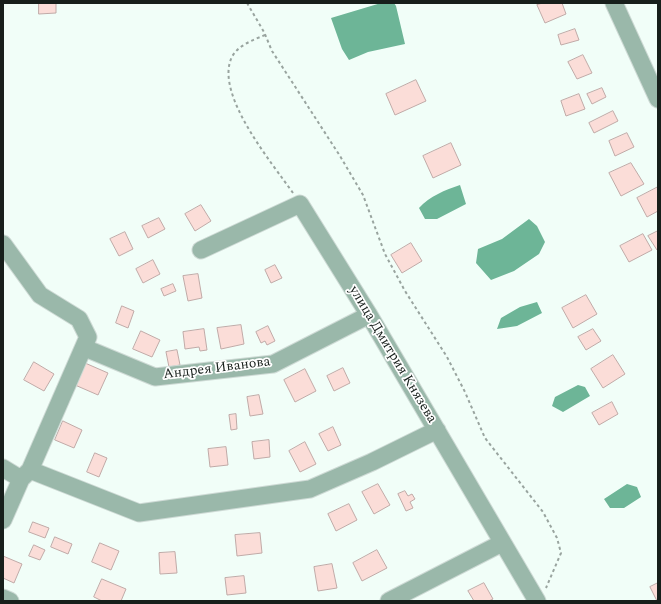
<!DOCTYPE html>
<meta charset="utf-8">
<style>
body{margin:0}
#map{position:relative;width:661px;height:604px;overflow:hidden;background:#f1fef8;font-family:Spectral,serif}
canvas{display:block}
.frame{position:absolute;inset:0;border:4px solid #171f1b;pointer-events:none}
</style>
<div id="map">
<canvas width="661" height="604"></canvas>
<div class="frame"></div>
</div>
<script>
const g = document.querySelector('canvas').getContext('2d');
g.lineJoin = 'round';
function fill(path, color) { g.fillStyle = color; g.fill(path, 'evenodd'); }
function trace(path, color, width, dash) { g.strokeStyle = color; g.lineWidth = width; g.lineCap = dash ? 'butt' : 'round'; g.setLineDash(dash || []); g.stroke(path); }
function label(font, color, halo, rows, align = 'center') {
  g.font = font + ' Spectral,serif'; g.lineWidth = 3.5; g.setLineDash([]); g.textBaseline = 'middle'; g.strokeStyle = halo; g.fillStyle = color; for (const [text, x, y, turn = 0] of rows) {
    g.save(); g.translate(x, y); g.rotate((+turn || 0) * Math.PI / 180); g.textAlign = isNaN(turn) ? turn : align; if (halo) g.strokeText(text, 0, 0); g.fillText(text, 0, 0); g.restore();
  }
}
fill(new Path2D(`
 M381,3H394L396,6L405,44L368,52L349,60L342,49L331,18Z
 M460,185L466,204L437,219H425L419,208C430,196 445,190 460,185Z
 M529,219L537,226L545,242L539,254L514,271L491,280L476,263L478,249L502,239Z
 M537,302L542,313L517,326L497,329L501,318L520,307Z
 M578,385L585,387L590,396L563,412L552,406L555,397Z
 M627,484L637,487L641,497L624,508H610L604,499Z`), '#6db597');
const building = new Path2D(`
 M39,3H56V13L39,14Z
 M543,3H562L566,14L545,23L537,5Z
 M575,29L579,40L561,45L558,35Z
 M583,55L592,73L577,79L568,62Z
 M416,80L426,101L395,115L386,94Z
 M602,88L606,97L592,104L587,94Z
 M579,94L585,109L566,116L561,101Z
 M613,111L618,121L594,133L589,123Z
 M627,133L634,147L615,156L609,141Z
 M451,143L461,165L433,178L423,156Z
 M631,163L644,184L621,196L609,173Z
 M658,187V211L647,217L637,198Z
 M201,205L211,221L195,231L185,214Z
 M159,218L165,229L148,238L142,226Z
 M658,231V249L657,250L648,236Z
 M125,232L133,249L119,256L110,239Z
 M643,234L652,250L629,262L620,246Z
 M411,243L422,261L402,273L391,255Z
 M153,260L160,274L143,283L136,269Z
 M275,265L282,278L271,283L265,270Z
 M198,274L202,298L188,301L183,276Z
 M173,284L176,291L164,296L161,289Z
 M586,295L597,314L573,328L562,308Z
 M122,306L134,311L128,328L116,323Z
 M241,325L244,344L221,349L217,328Z
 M268,326L275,341L267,345L265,341L261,343L256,332Z
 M204,329L207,350L200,351L199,347L185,349L183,332Z
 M593,329L601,341L586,350L578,337Z
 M141,331L160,340L152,357L133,349Z
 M177,350L180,365L169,367L166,352Z
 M613,355L625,374L603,388L591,369Z
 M34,362L54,374L44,391L24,380Z
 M85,363L108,373L98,395L75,385Z
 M343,368L350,383L334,391L327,376Z
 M305,369L316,391L295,402L284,380Z
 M259,395L263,414L250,416L247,397Z
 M612,402L618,414L599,425L592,413Z
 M236,414L237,429L231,430L229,415Z
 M63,421L82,430L74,448L55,440Z
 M333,427L341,445L328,451L319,434Z
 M269,440L270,457L254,459L252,442Z
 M305,442L316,464L300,472L289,451Z
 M226,447L228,465L210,467L208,449Z
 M95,453L107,458L99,477L87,472Z
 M378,484L390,505L374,514L362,492Z
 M405,491L408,496L412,494L415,499L410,502L413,508L406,511L398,494Z
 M349,504L357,520L336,531L328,514Z
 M33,522L49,528L45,538L29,532Z
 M260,533L262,553L237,556L235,535Z
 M55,537L72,544L68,554L51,547Z
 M100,543L119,551L111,570L92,562Z
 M34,545L45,550L40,560L29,556Z
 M377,550L387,568L362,581L353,563Z
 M175,552L177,573L160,574L159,553Z
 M3,556L22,564L14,583L3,578Z
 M332,564L337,588L318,591L314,567Z
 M244,576L246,593L227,595L225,578Z
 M102,579L126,589L121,601H102L94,597Z
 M484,583L493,599L489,601H474L468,591Z
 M658,583V600L657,601L650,587Z`);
fill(building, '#fbddd8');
trace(building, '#c0aaa7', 1);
const minor = new Path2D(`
 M614,3L658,99
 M3,244L40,295L79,319L88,337L30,470L21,479L3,520
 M201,250L300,204L369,315L537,601
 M85,348L155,377L273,364L369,315
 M3,468L21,479
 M30,470L139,513L310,489L372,462L437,430
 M3,598L10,601
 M389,601L502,543`);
trace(minor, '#cedad5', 19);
trace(new Path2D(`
 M247,3L264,32L272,51L340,156L363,195L385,254L405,291L447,357L465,392L485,438L543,512L557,538L561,553L546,588
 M265,35C253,40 236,46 231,59C216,96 272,163 293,193`), '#99a49f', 2, [3, 3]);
trace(minor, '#9ab8aa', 17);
label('14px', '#171f1b', '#fff', [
 ["улица Дмитрия Князева",392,355,59],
 ["Андрея Иванова",217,369,-7]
]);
</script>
